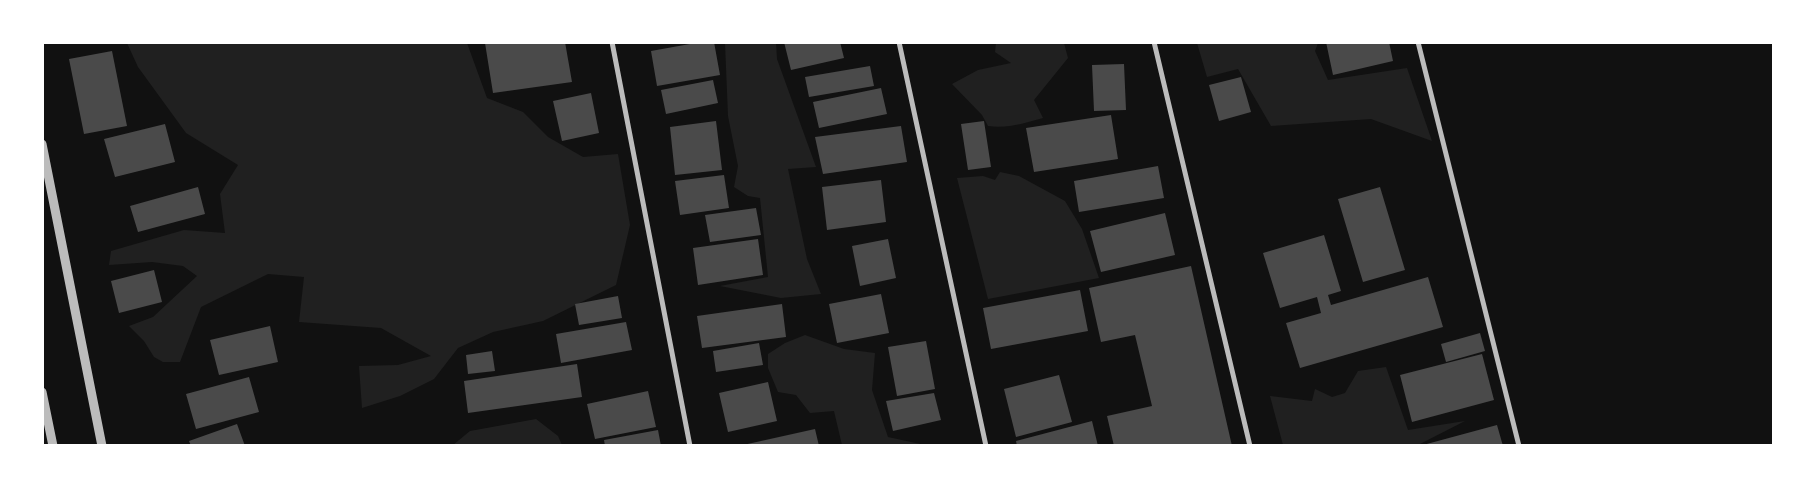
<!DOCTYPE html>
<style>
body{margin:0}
#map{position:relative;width:1816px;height:488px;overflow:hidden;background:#111;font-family:Karla,sans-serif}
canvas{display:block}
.frame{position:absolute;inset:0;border:44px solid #fff;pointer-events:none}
</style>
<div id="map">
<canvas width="1816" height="488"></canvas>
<div class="frame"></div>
</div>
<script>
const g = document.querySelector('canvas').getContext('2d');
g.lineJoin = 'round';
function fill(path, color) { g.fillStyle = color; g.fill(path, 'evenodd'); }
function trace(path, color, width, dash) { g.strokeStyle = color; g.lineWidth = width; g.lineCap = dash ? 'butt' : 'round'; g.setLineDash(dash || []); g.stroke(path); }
fill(new Path2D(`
 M127,43H467L487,98L523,112L548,137L583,157L618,154L630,225L616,285L543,321L493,332L458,348L434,379L400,396L362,408L359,366L398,365L431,356L381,328L299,322L304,277L268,274L201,307L180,362H163L154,357L144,341L129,326L153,317L197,276L183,266L152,262L109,265L111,251L184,230L225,233L220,194L238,165L186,133L138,67Z
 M725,43H776L777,59L816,167L788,169L807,259L821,294L781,298L720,286L768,277L760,198L748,196L734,187L738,166L728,116Z
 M996,43H1064L1068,58L1034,100L1043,118C1025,123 1007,129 988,126L982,115L952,84L978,70L1011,63L995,52Z
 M1197,43H1318L1315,51L1328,80L1407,68L1432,141L1371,119L1271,126L1238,69L1207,77Z
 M1000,172L1019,176L1065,201L1082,229L1099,278L988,299L957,178L983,176L995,180Z
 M805,335L844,349L875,353L872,390L888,437L925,445H842L834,411L810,413L796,395L778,392L768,368V354L785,343Z
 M1386,367L1408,430L1465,421L1418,445H1283L1270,396L1312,401L1315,389L1332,397L1345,393L1358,371Z
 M536,419L558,436L562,445H453L470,431Z`), '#202020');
fill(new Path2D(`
 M565,42L572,82L493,93L485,43Z
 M701,42H714L720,75L657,86L651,51Z
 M784,42H840L844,58L791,70Z
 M1326,42H1389L1393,61L1333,75Z
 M112,51L127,126L84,134L69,59Z
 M1124,64L1126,110L1094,111L1092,65Z
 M870,66L874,86L809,97L805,77Z
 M1241,77L1251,112L1219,121L1209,85Z
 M713,80L718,103L666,114L661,90Z
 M881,88L887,114L819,128L813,102Z
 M591,93L599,133L562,141L553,101Z
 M1111,115L1118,159L1034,172L1026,128Z
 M716,121L722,170L675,175L670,127Z
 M984,121L991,167L968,170L961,124Z
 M165,124L175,162L115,177L104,139Z
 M901,126L907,162L823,174L815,137Z
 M1158,166L1164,198L1079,212L1074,181Z
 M724,175L729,208L680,215L675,181Z
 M881,180L886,222L827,230L822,187Z
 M198,187L205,214L138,232L130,206Z
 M1380,187L1405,270L1363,282L1338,199Z
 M756,208L761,235L710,242L705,215Z
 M1165,213L1175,255L1101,272L1090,231Z
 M1324,235L1341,291L1328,295L1331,305L1428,277L1443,327L1300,368L1286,323L1321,313L1317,297L1280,308L1263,253Z
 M758,239L763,275L698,285L693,248Z
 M888,239L896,278L860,286L852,246Z
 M1191,266L1232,446H1114L1107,416L1152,406L1135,335L1101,342L1089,288Z
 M154,270L162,302L119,313L111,281Z
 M1080,290L1088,331L991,349L983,308Z
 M881,294L889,333L837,343L829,304Z
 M618,296L622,318L579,325L575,304Z
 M782,304L786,337L702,348L697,316Z
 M626,322L632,350L561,363L556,334Z
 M270,326L278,362L219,375L210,340Z
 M1480,333L1485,351L1446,362L1441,344Z
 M926,341L935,389L897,396L888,347Z
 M759,343L763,365L716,372L713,351Z
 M492,351L495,371L468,374L466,355Z
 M1482,354L1494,400L1412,422L1400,375Z
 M577,364L582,397L468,413L464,381Z
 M1059,375L1072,422L1016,437L1004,389Z
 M249,377L259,412L196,429L186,394Z
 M768,382L777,421L728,432L719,393Z
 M648,391L656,427L595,439L587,404Z
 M934,393L941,420L893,431L886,401Z
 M1092,421L1098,446H1017L1016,441Z
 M237,424L245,446H191L189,441Z
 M1497,425L1503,446H1423V445Z
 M815,429L819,446H743V445Z
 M658,430L661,446H605L604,440Z`), '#4a4a4a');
trace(new Path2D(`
 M612,42L690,446
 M899,42L986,446
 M1154,42L1250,446
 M1418,42L1519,446`), '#bcbcbc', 5);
trace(new Path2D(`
 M42,144L102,446
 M42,392L53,446`), '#bcbcbc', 9);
</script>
